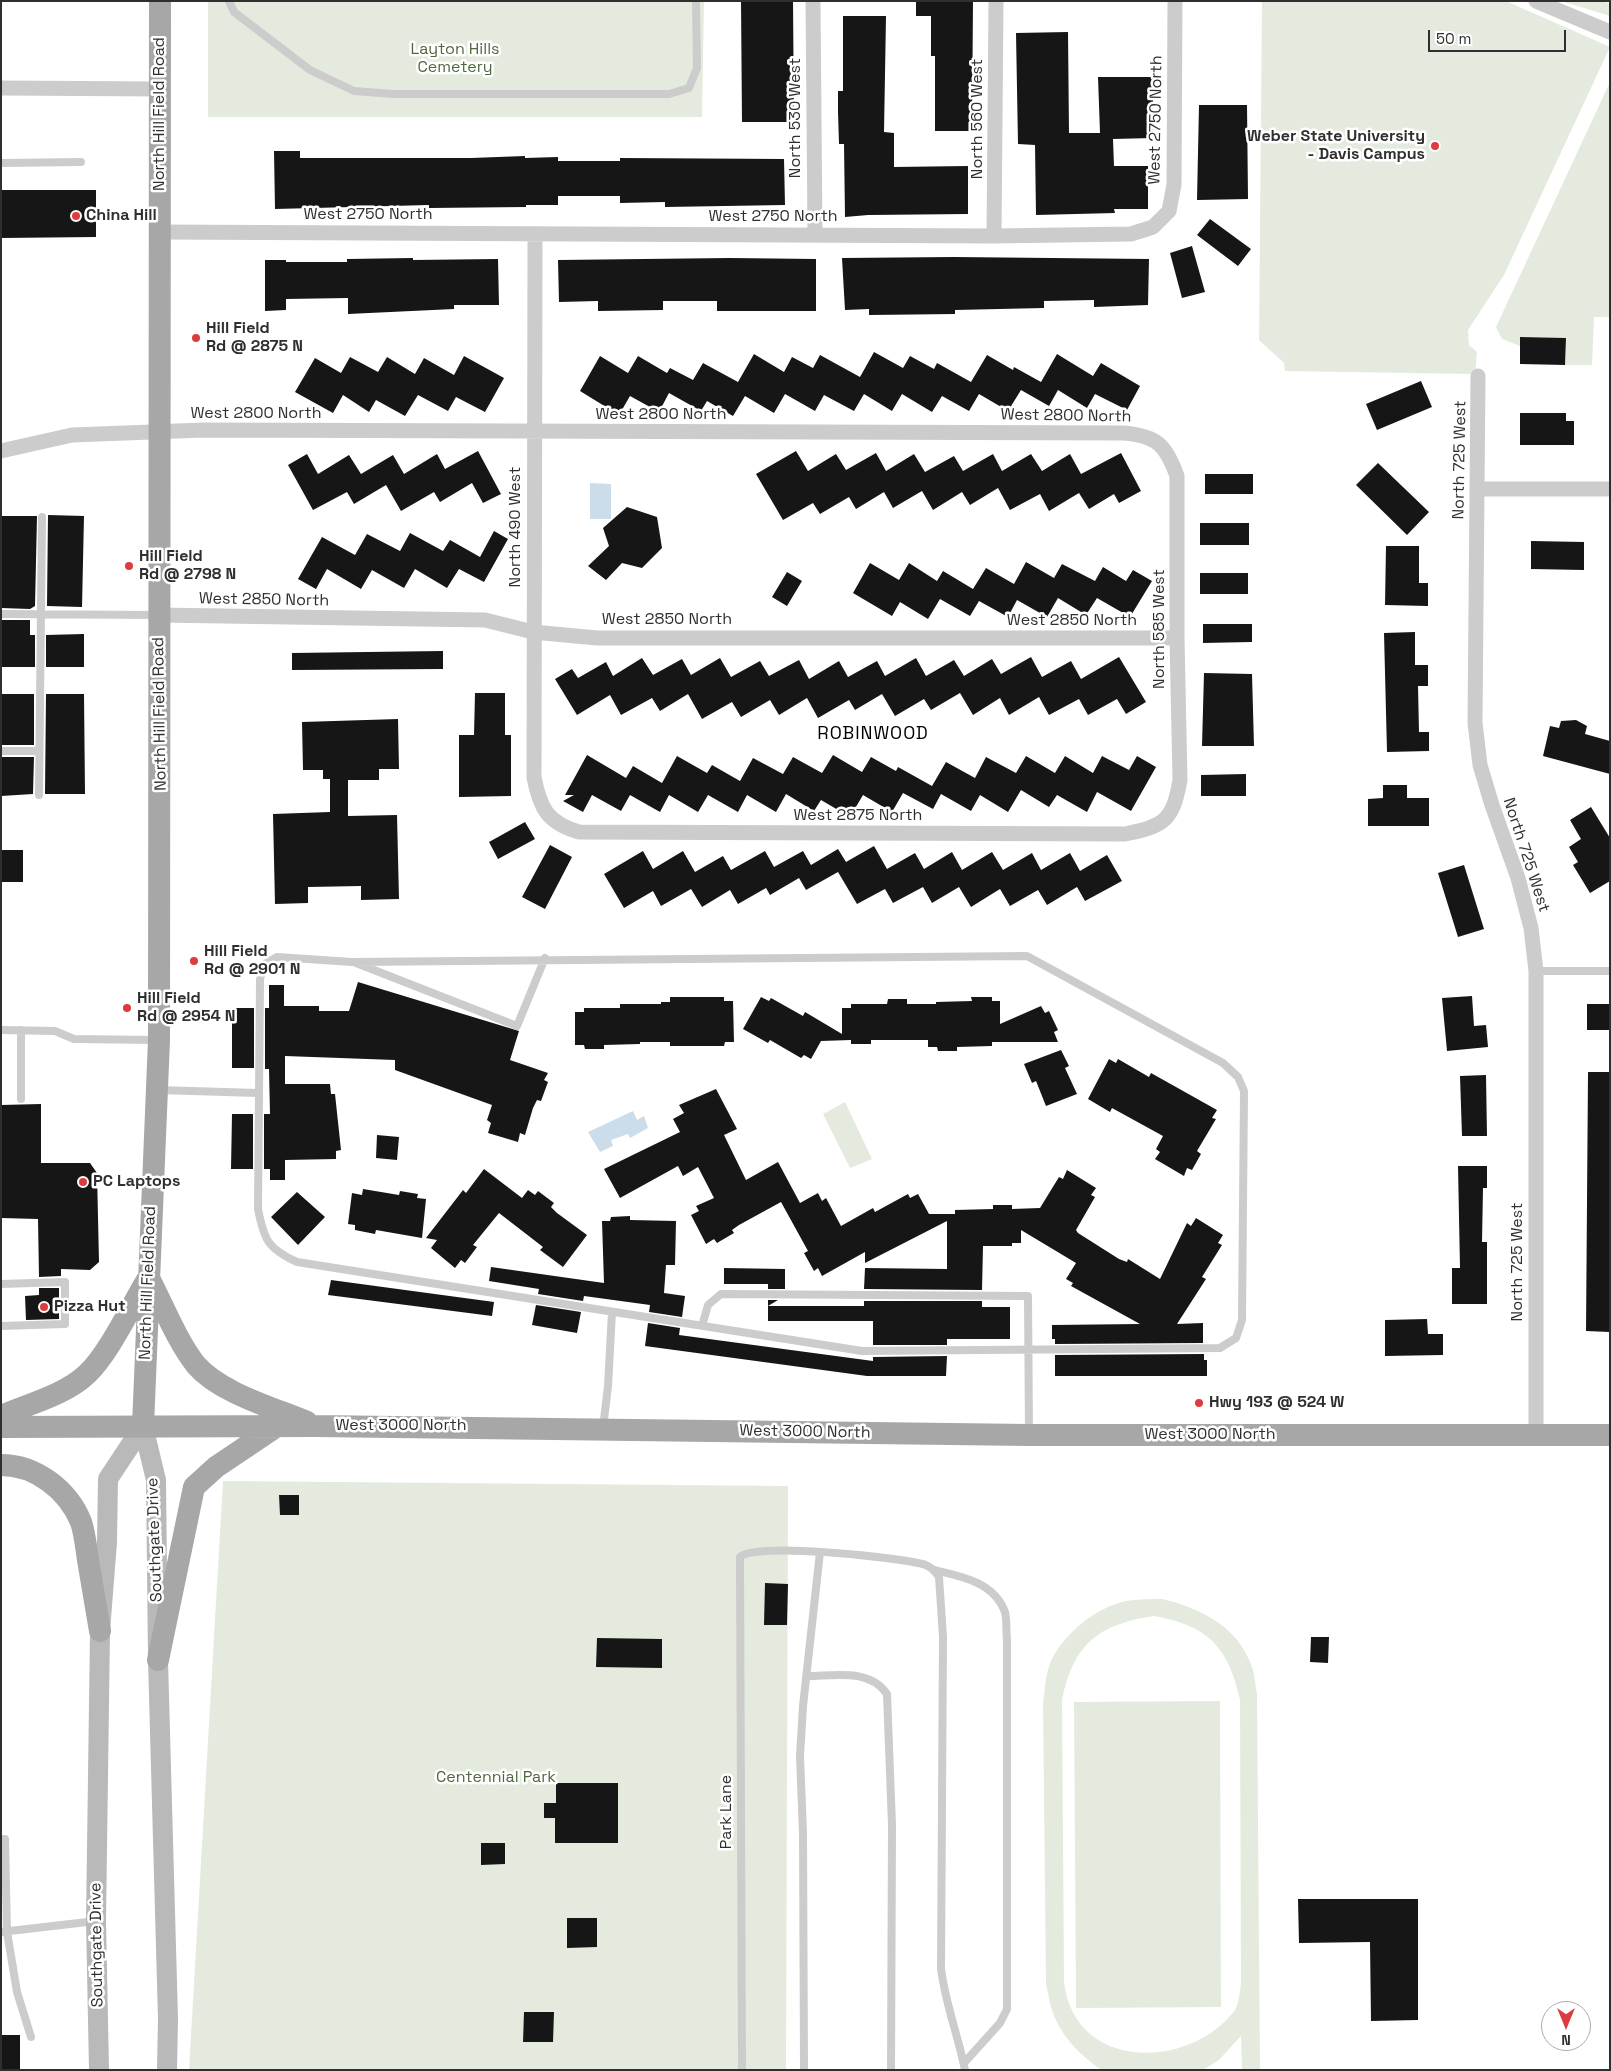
<!DOCTYPE html>
<style>
body{margin:0}
#map{position:relative;width:1611px;height:2071px;overflow:hidden;background:#fff;font-family:"Space Grotesk",sans-serif}
canvas{display:block}
.frame{position:absolute;inset:0;border:2px solid #2f2f2f;pointer-events:none}
.north{position:absolute;left:1541px;top:2001px;width:50px;height:50px;box-sizing:border-box;background:#fff;border:1px solid #acacac;border-radius:50%;rotate:180deg;font-size:14px;font-weight:700;line-height:20px;text-align:center;color:#2f2f2f}
.north::after{content:'';display:block;margin:auto;width:18px;height:22px;background:#dc3b40;clip-path:polygon(50% 0,100% 100%,50% 72%,0 100%)}
.scale{position:absolute;left:1428px;top:30px;width:138px;height:22px;box-sizing:border-box;border:2px solid #2f2f2f;border-top:0;padding-left:6px;font-size:15px;line-height:18px;white-space:nowrap;color:#2f2f2f;-webkit-text-stroke:4px #fff;paint-order:stroke}
</style>
<div id="map">
<canvas width="1611" height="2071"></canvas>
<div class="frame"></div>
<div class="north">N</div>
<div class="scale">50 m</div>
</div>
<script>
const g = document.querySelector('canvas').getContext('2d');
g.lineJoin = 'round';
function fill(path, color) { g.fillStyle = color; g.fill(path, 'evenodd'); }
function trace(path, color, width, dash) { g.strokeStyle = color; g.lineWidth = width; g.lineCap = dash ? 'butt' : 'round'; g.setLineDash(dash || []); g.stroke(path); }
function label(font, color, halo, rows, align = 'center') {
  g.font = font + ' "Space Grotesk",sans-serif'; g.lineWidth = 5; g.setLineDash([]); g.textBaseline = 'middle'; g.strokeStyle = halo; g.fillStyle = color; for (const [text, x, y, turn = 0] of rows) {
    g.save(); g.translate(x, y); g.rotate((+turn || 0) * Math.PI / 180); g.textAlign = isNaN(turn) ? turn : align; if (halo) g.strokeText(text, 0, 0); g.fillText(text, 0, 0); g.restore();
  }
}
fill(new Path2D(`
 M208,1H704L702,117H208Z
 M1262,1H1506L1610,47L1504,275L1468,330L1469,345L1477,352L1475,374L1285,371L1284,363L1259,340Z
 M1561,1H1603L1610,4V16Z
 M1610,82V317H1594L1592,365H1565L1566,338L1520,337V346L1502,339L1496,327Z
 M845,1102L872,1159L850,1168L823,1114Z
 M223,1481L788,1486L786,2070H189Z
 M1162,1599C1200,1608 1238,1626 1252,1667C1255,1675 1255,1685 1257,1694L1260,2070H1242L1241,2036L1219,2060L1203,2070H1102C1083,2058 1064,2039 1055,2018C1050,2008 1049,1995 1046,1984L1043,1705C1045,1689 1045,1670 1054,1655C1070,1628 1102,1603 1134,1600C1143,1599 1153,1599 1162,1599ZM1154,1616C1208,1626 1228,1646 1240,1700L1241,1984C1240,1991 1239,2003 1235,2010C1189,2071 1074,2071 1064,1982L1062,1700C1073,1644 1099,1624 1154,1616Z
 M1220,1701L1221,2007L1076,2008L1074,1702Z`), '#e4ebde');
fill(new Path2D(`
 M590,483L611,484V519H590Z
 M633,1111L637,1120L644,1116L648,1128L630,1138L628,1134L611,1140L613,1146L600,1152L588,1132Z`), '#cbddea');
fill(new Path2D(`
 M741,1H793L794,122H742Z
 M916,1H973L972,131H935V56H931V16H916Z
 M843,16H886L884,132L894,133V167L968,166V214L868,215L845,217L844,144H839L838,112V91H843Z
 M1068,32L1069,133H1100L1098,77H1153V138L1113,139L1114,166H1148V209H1114L1115,213L1036,215L1035,145L1018,144L1016,33Z
 M1199,105H1247L1248,199L1197,200Z
 M274,151H300V158H471L525,156V158L558,157V161H620V158L784,159L785,205L665,207V202L620,203V196H558V205H526V207L429,208V205L275,209Z
 M1,190H96V237L1,238Z
 M1210,219L1251,249L1238,266L1197,235Z
 M1192,246L1205,292L1182,298L1170,253Z
 M954,257L1149,259L1148,305L1094,307V300L1044,301V308L955,310V314L869,315V309L845,310L842,258Z
 M413,258V260L498,259L499,305H454V309L348,314V298L286,299V310L265,311V260H286V262H347V259Z
 M730,258L816,259V311H717V301H663V310L598,311V301L559,302L558,260Z
 M1520,337L1566,338L1565,365L1520,364Z
 M874,352L903,368L910,356L934,369L937,363L971,382L987,355L1013,370L1014,367L1041,382L1057,354L1093,376L1101,363L1140,386L1127,410L1095,394L1087,408L1058,390L1049,406L1021,390L1008,411L979,394L969,411L942,396L932,412L902,394L892,411L864,394L854,411L824,395L815,411L785,394L774,413L745,396L733,416L707,401L701,411L669,393L659,412L630,396L619,415L580,391L600,356L628,373L638,356L667,373L670,368L693,380L703,363L738,382L754,354L784,372L792,357L813,368L820,355L860,377Z
 M464,356L504,378L485,412L456,397L448,411L418,395L405,416L376,400L369,412L343,395L333,413L295,392L315,358L341,373L350,357L378,372L387,357L415,374L424,358L454,375Z
 M1421,381L1432,407L1377,430L1366,404Z
 M1520,413H1566V421H1574V445H1520Z
 M478,451L501,494L483,503L472,483L440,502L434,492L401,511L386,485L354,504L347,492L313,510L288,465L307,454L318,474L349,455L361,474L393,455L404,474L437,454L445,469Z
 M796,451L808,471L836,454L846,470L876,453L886,471L914,454L925,472L954,456L963,471L993,454L1002,471L1031,454L1042,471L1070,454L1081,474L1121,453L1141,491L1119,503L1114,494L1089,509L1079,493L1049,511L1040,494L1010,510L998,488L970,505L962,492L933,510L922,491L893,508L884,492L856,509L849,497L820,514L813,503L783,520L756,474Z
 M1378,463L1429,512L1407,535L1356,485Z
 M1205,474H1253V494H1205Z
 M627,507L657,517L662,548L642,568L622,563L606,580L588,566L609,546L603,528Z
 M48,515L84,516L82,607L47,606Z
 M1,516H37L35,606L30,609L1,608Z
 M1200,523H1249V545H1200Z
 M494,531L508,539L484,582L459,569L447,588L415,569L404,588L372,570L361,589L327,569L316,589L298,579L322,537L355,555L367,534L400,551L410,533L443,551L450,540L480,557Z
 M1531,541L1584,542V570L1531,569Z
 M1386,546H1419V583H1428V606L1385,605Z
 M1026,562L1054,578L1062,564L1095,581L1103,567L1126,581L1133,570L1152,581L1130,617L1097,598L1086,615L1058,598L1047,617L1017,600L1008,617L979,601L970,616L940,599L928,619L900,602L892,616L853,593L870,563L899,580L909,563L937,581L943,571L973,589L986,568L1014,584Z
 M787,572L802,581L787,606L772,597Z
 M1200,573H1248V594H1200Z
 M1,620H30V635H35V667H1Z
 M1203,624H1252V642L1203,643Z
 M1415,632V665H1428V686H1418L1419,732H1429V751L1387,752L1384,633Z
 M84,634V667H46V635Z
 M443,651V669L292,670V653Z
 M1031,657L1042,677L1071,661L1081,679L1119,657L1146,702L1126,714L1117,699L1088,715L1079,699L1049,715L1039,697L1009,715L1000,698L973,715L960,693L931,710L924,699L895,716L882,694L855,710L849,700L818,718L807,698L779,715L770,700L741,717L732,702L702,719L688,694L660,711L652,698L621,715L610,695L577,715L555,679L572,669L578,678L606,662L613,676L642,658L653,675L682,659L691,675L720,658L731,677L760,661L769,676L799,660L809,679L839,661L848,677L877,661L885,676L916,658L926,676L954,660L964,676L992,659L1001,674Z
 M1204,673L1252,674L1254,746H1202Z
 M475,693H505V735H511V796L459,797V735H474Z
 M1,694H34V745H1Z
 M46,694H84L85,794H45Z
 M398,719L399,769H379V780H348V816L397,815L399,899L361,900V886L308,887V903L275,904L273,814L330,812V779H323V770H303L302,722Z
 M1576,720L1587,726L1585,734L1610,741V774L1543,756L1550,726L1559,728L1561,721Z
 M587,755L626,778L633,766L662,783L677,756L707,773L712,765L740,781L753,758L783,774L793,757L822,773L833,755L862,772L871,757L896,771L898,767L932,786L946,762L975,778L986,757L1016,773L1026,756L1055,773L1065,756L1093,773L1102,756L1129,770L1137,756L1156,767L1131,811L1097,792L1087,812L1057,795L1049,807L1021,790L1008,812L980,795L971,811L941,794L933,809L903,793L892,812L863,795L850,817L821,800L814,811L786,794L776,812L747,795L738,812L708,795L698,812L669,795L660,812L630,795L621,811L592,795L583,812L563,801L574,795H565Z
 M1,757H34L33,794L1,796Z
 M1246,774V796H1201V775Z
 M1383,785H1407V798H1429V826H1368V799L1383,798Z
 M1591,807L1610,838V881L1590,893L1573,865L1578,862L1569,847L1581,839L1570,820Z
 M525,822L535,839L498,859L489,842Z
 M550,845L572,857L545,909L522,897Z
 M874,846L887,869L915,853L924,869L952,852L962,870L992,852L1003,870L1032,853L1041,870L1070,853L1080,871L1107,855L1122,881L1085,901L1077,887L1047,905L1038,890L1010,906L1000,889L971,907L959,887L932,903L923,887L893,903L885,889L857,904L838,872L806,890L799,878L770,895L766,888L738,904L730,890L702,907L691,889L661,906L653,891L624,908L604,874L643,851L653,869L683,851L695,872L723,856L731,870L765,851L774,867L803,851L811,865L838,849L846,862Z
 M1,850H23V882H1Z
 M1464,865L1484,929L1458,937L1438,873Z
 M358,982L519,1031L510,1060L548,1073L544,1080L548,1082L541,1101L537,1100L533,1108L525,1135L520,1133L518,1142L488,1133L491,1123L487,1120L492,1105L395,1070V1060L285,1056V1084H330L331,1094H335L341,1150L336,1151V1159L285,1160V1180H270V1169H264V1114H270L269,1069H265V1008H269V985H284V1006H319V1011H349Z
 M1472,996L1474,1026L1486,1025L1488,1047L1447,1051L1442,998Z
 M670,997H724V1001H733L734,1042H725L724,1046H670V1042H640V1044L604,1045V1049H585L584,1045H575V1012H584V1008H620V1004H661V1002H670Z
 M761,997L769,1001L771,998L803,1016L805,1012L842,1034V1008H851V1004H887L888,999H907V1004H936V1002L972,1001L971,997H992V1001H1000V1024L1041,1006L1045,1013L1049,1011L1058,1030L1054,1032L1058,1042H992V1046L957,1047V1051H938L937,1047H928V1040H871V1044H851V1040L821,1041L811,1059L804,1055L801,1058L770,1040L768,1043L743,1029Z
 M1587,1004H1610V1030H1587Z
 M232,1008H254V1068H232Z
 M1061,1050L1069,1066L1065,1068L1077,1094L1046,1106L1036,1081L1032,1083L1024,1064Z
 M1109,1059L1116,1063L1118,1059L1149,1077L1151,1073L1217,1110L1212,1118L1216,1119L1197,1151L1201,1154L1192,1170L1187,1168L1184,1176L1155,1159L1160,1152L1156,1149L1163,1136L1112,1108L1110,1112L1088,1099Z
 M1588,1072H1610V1332L1586,1331Z
 M1486,1075L1487,1136H1462L1460,1076Z
 M716,1089L737,1129L724,1135L746,1180L778,1162L800,1203L818,1193L822,1201L826,1198L841,1226L873,1208L875,1212L908,1194L910,1198L918,1194L929,1214H955V1210L993,1209V1205H1012V1209L1040,1208L1059,1177L1063,1179L1067,1170L1096,1188L1091,1195L1095,1197L1076,1230L1078,1233L1119,1259L1127,1262L1128,1259L1160,1279L1187,1223L1191,1226L1196,1218L1223,1235L1218,1243L1222,1245L1202,1277L1206,1279L1177,1324L1203,1323V1343L1055,1344V1339H1052V1325L1140,1324L1071,1286L1073,1283L1066,1279L1076,1263L1021,1230V1243H1012V1246H983L982,1290L864,1289L865,1268L947,1269V1221L865,1263V1252L822,1276L818,1268L814,1271L804,1253L808,1251L781,1202L739,1225L732,1230L734,1233L717,1243L714,1239L706,1244L691,1215L699,1211L696,1206L714,1198L698,1167L683,1176L678,1166L620,1198L604,1169L680,1132L673,1119L684,1113L679,1105Z
 M41,1104V1163H90L97,1173L99,1262L90,1270L61,1269V1276L39,1277L38,1219L1,1218V1105Z
 M232,1114H253V1169H231Z
 M377,1135L399,1137L397,1160L376,1158Z
 M1458,1166H1487V1188H1483L1482,1242H1487V1304H1452V1268H1460Z
 M484,1169L522,1198L528,1190L535,1195L538,1191L554,1203L551,1207L557,1213L587,1235L563,1267L540,1250L543,1247L499,1213L473,1245L477,1247L465,1263L461,1260L455,1268L431,1248L437,1240L426,1238L463,1190L466,1193Z
 M363,1189L399,1195L400,1191L418,1194L417,1198L426,1199L422,1238L376,1230L375,1234L355,1230V1225L348,1224L352,1193L362,1195Z
 M297,1192L325,1217L298,1245L271,1217Z
 M630,1216V1220L676,1221L675,1265H666L664,1293L685,1296L682,1317L649,1312L650,1305L584,1296L583,1301L538,1294L539,1289L489,1281L491,1267L604,1283L602,1221H610L611,1217Z
 M724,1268L785,1269V1289H768V1284H724Z
 M331,1280L494,1302L492,1316L328,1295Z
 M39,1288H59V1319L26,1320L25,1296L39,1295Z
 M768,1300H778L768,1306H864V1301H982V1307H1010V1339H947V1345H873V1321H768Z
 M536,1305L581,1312L577,1333L532,1325Z
 M1427,1319L1428,1334H1443V1355L1385,1356V1320Z
 M648,1323L680,1328L679,1335L873,1361V1357L947,1356L946,1376H867L645,1346Z
 M1204,1354V1360H1207V1376H1055V1355Z
 M279,1495H299V1515H280Z
 M765,1583L788,1584L787,1625H764Z
 M1311,1637H1329L1328,1663L1310,1662Z
 M597,1638L662,1639V1668L596,1667Z
 M556,1783H618V1843H555V1818H544V1803H556Z
 M481,1843H505V1864L481,1865Z
 M1298,1899H1418V2020L1371,2021L1370,1942L1299,1943Z
 M567,1918H597V1947L567,1948Z
 M524,2012H554L553,2042H523Z
 M1,2035H20V2070H1Z`), '#161616');
trace(new Path2D(`
 M229,1L234,12L310,70L354,91L393,94H669L689,88L697,68L696,1
 M1,163L81,162
 M1,614L156,615
 M1,751H39
 M39,795L42,517
 M1027,956L1223,1063L1238,1077L1244,1091L1242,1320L1236,1338L1220,1348L862,1351L297,1262C268,1249 264,1240 258,1209L260,980L263,965L277,957L352,962Z
 M356,963L517,1026L545,958
 M1536,971H1610
 M1,1030L55,1031L74,1039L157,1040
 M158,1090L258,1093
 M21,1099V1030
 M1,1284L65,1282V1324L1,1326
 M702,1326L708,1305L721,1294L1028,1296L1029,1433
 M603,1428L608,1386L612,1312
 M934,1570C961,1576 994,1582 1005,1612C1007,1620 1006,1631 1007,1640V2009L1000,2023L964,2063
 M807,1676C834,1676 870,1668 887,1694L892,1825L891,2070
 M1,1839H5L7,1932L17,1992L31,2037
 M1,1932L96,1921
 M742,2070L740,1557C755,1542 892,1557 918,1563C927,1564 934,1569 939,1577L943,1637L941,1968C945,2003 958,2035 965,2070
 M804,2070L803,1833L800,1756L803,1706L820,1552`), '#ccc', 8);
trace(new Path2D(`
 M813,1L815,234
 M1536,1L1610,32
 M1,88L160,89
 M159,232L994,236L1131,234L1153,227L1169,211L1174,185L1175,1
 M994,236L996,1
 M1478,376L1475,723L1480,765L1492,805L1518,878L1531,928L1536,971V1435
 M1,451L72,435L204,430L1124,433C1157,436 1166,445 1177,476V638L1180,780C1173,820 1165,826 1125,834L579,832C548,823 540,809 534,777C533,602 534,426 535,250V234
 M1477,489H1610
 M158,615L485,620L533,632L597,638H1177`), '#ccc', 15);
trace(new Path2D(`
 M143,1426L156,1480L158,1660L168,2019L167,2070
 M99,2070L96,1921L100,1631L107,1542L108,1479L143,1426`), '#b9b9b9', 20);
trace(new Path2D(`
 M149,1278C163,1305 177,1341 196,1365C220,1393 274,1408 307,1422
 M1,1416C29,1404 65,1395 87,1374C108,1355 131,1306 147,1280
 M143,1426L159,1040L160,1
 M1,1427L315,1426L1029,1435H1610
 M1,1465C36,1465 68,1490 81,1522C85,1534 86,1547 88,1560C92,1583 96,1607 100,1631
 M158,1660L194,1487L216,1467L277,1426`), '#a7a7a7', 22);
for (const [x, y, r, color] of [
 [1435,146,5,"#dc3b40"],
 [76,216,5,"#dc3b40"],
 [196,338,5,"#dc3b40"],
 [129,566,5,"#dc3b40"],
 [194,961,5,"#dc3b40"],
 [127,1008,5,"#dc3b40"],
 [83,1182,5,"#dc3b40"],
 [44,1307,5,"#dc3b40"],
 [1199,1403,5,"#dc3b40"]
]) { const dot = new Path2D(); dot.arc(x, y, r, 0, 2 * Math.PI); g.fillStyle = color; g.fill(dot); trace(dot, '#fff', 2); }
label('16px', '#50683f', '#fff', [
 ["Layton Hills",455,50],
 ["Cemetery",455,68],
 ["Centennial Park",496,1778]
]);
label('16px', '#2f2f2f', '#fff', [
 ["North Hill Field Road",160,114,-90],
 ["North 530 West",796,118,-90],
 ["North 560 West",978,119,-90],
 ["West 2750 North",1156,120,-89],
 ["West 2750 North",368,215],
 ["West 2750 North",773,217],
 ["West 2800 North",256,414],
 ["West 2800 North",661,415],
 ["West 2800 North",1066,416,1],
 ["North 725 West",1460,460,-89],
 ["North 490 West",516,527,-90],
 ["West 2850 North",264,600,1],
 ["West 2850 North",667,620],
 ["West 2850 North",1072,621],
 ["North 585 West",1160,629,-90],
 ["North Hill Field Road",160,714,-91],
 ["West 2875 North",858,816],
 ["North 725 West",1526,855,72],
 ["North 725 West",1518,1262,-90],
 ["North Hill Field Road",148,1283,-88],
 ["West 3000 North",401,1426],
 ["West 3000 North",805,1432,1],
 ["West 3000 North",1210,1435],
 ["Southgate Drive",155,1540,-92],
 ["Park Lane",727,1812,-90],
 ["Southgate Drive",97,1945,-91]
]);
label('bold 16px', '#2f2f2f', '#fff', [
 ["Weber State University",1425,137,"right"],
 ["- Davis Campus",1425,155,"right"],
 ["China Hill",86,216],
 ["Hill Field",206,329],
 ["Rd @ 2875 N",206,347],
 ["Hill Field",139,557],
 ["Rd @ 2798 N",139,575],
 ["Hill Field",204,952],
 ["Rd @ 2901 N",204,970],
 ["Hill Field",137,999],
 ["Rd @ 2954 N",137,1017],
 ["PC Laptops",93,1182],
 ["Pizza Hut",54,1307],
 ["Hwy 193 @ 524 W",1209,1403]
], 'left');
g.letterSpacing = '1px';
label('18px', '#000', '#fff', [
 ["ROBINWOOD",873,734]
]);
g.letterSpacing = '0px';
</script>
